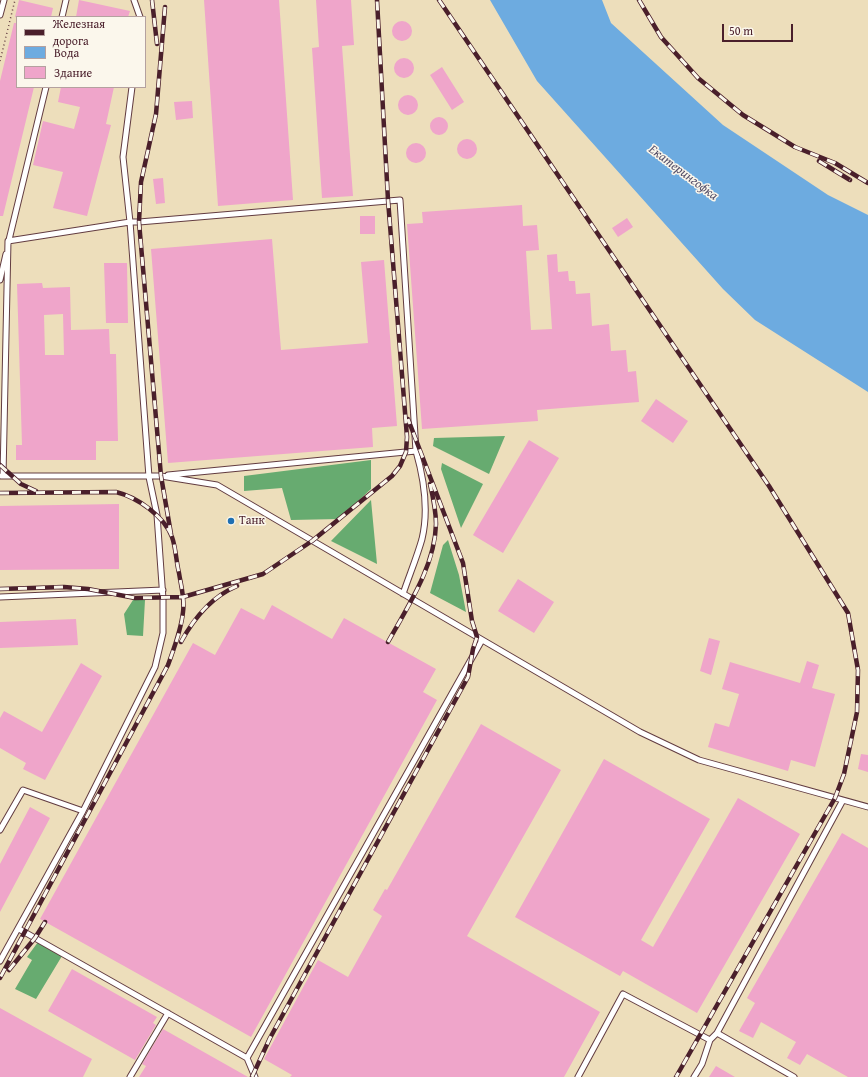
<!DOCTYPE html>
<meta charset="utf-8">
<style>
body{margin:0}
#map{position:relative;width:868px;height:1077px;overflow:hidden;background:#eddebb;font-family:"Gentium Book Plus",serif}
canvas{display:block}
.legend{position:absolute;left:16px;top:16px;width:130px;height:72px;box-sizing:border-box;background:#fbf7ec;border:1px solid #b4a19f;margin:0;padding:5px 7px;list-style:none;font-size:12px;color:#4a1f2b}
.legend li{display:flex;align-items:center;gap:8px;height:20px}
.legend b{width:20px;border:1px solid #b4a19f}
.scale{position:absolute;left:722px;top:24px;width:71px;height:18px;box-sizing:border-box;border:2px solid #4a1f2b;border-top:0;padding-left:5px;font-size:12px;line-height:14px;white-space:nowrap;color:#4a1f2b;-webkit-text-stroke:3px #fbf7ec;paint-order:stroke}
</style>
<div id="map">
<canvas width="868" height="1077"></canvas>
<ul class="legend">
<li><b style="height:5px;background:#4a1f2b"></b>Железная дорога</li>
<li><b style="height:11px;background:#6dabe0"></b>Вода</li>
<li><b style="height:11px;background:#efa5ca"></b>Здание</li>
</ul>
<div class="scale">50 m</div>
</div>
<script>
const g = document.querySelector('canvas').getContext('2d');
g.lineJoin = 'round';
function fill(path, color) { g.fillStyle = color; g.fill(path, 'evenodd'); }
function trace(path, color, width, dash) { g.strokeStyle = color; g.lineWidth = width; g.lineCap = dash ? 'butt' : 'round'; g.setLineDash(dash || []); g.stroke(path); }
function label(font, color, halo, rows, align = 'center') {
  g.font = font + ' "Gentium Book Plus",serif'; g.lineWidth = 3; g.setLineDash([]); g.textBaseline = 'middle'; g.strokeStyle = halo; g.fillStyle = color; for (const [text, x, y, turn = 0] of rows) {
    g.save(); g.translate(x, y); g.rotate((+turn || 0) * Math.PI / 180); g.textAlign = isNaN(turn) ? turn : align; if (halo) g.strokeText(text, 0, 0); g.fillText(text, 0, 0); g.restore();
  }
}
fill(new Path2D(`
 M505,436L489,474L433,446L434,438Z
 M371,460V489L339,519L291,520L282,488L244,491V476Z
 M442,463L483,484L461,528L441,469Z
 M371,500L377,564L331,541Z
 M448,540L459,575L466,612L430,593L443,545Z
 M133,600H145L143,636L127,635L124,614Z
 M38,942L62,956L36,999L15,989L32,960L27,957Z`), '#67ab70');
fill(new Path2D(`
 M490,0H602L611,23L723,125L828,195L868,215V392L755,320L723,289L537,81Z`), '#6dabe0');
fill(new Path2D(`
 M19,0L53,8L51,17H15Z
 M79,0L130,11L128,17H76Z
 M204,0H279L293,200L218,206Z
 M316,0H351L354,45L342,46L353,196L322,198L312,48L319,47Z
 M392 31a10 10 0 1 1 20 0a10 10 0 1 1-20 0Z
 M14,23H17V87H34L3,216H0V81Z
 M394 68a10 10 0 1 1 20 0a10 10 0 1 1-20 0Z
 M442,67L464,102L452,110L430,75Z
 M61,87H114L106,124L111,125L87,216L53,208L63,172L33,165L43,121L74,129L80,107L58,102Z
 M398 105a10 10 0 1 1 20 0a10 10 0 1 1-20 0Z
 M192,101L193,118L176,120L174,102Z
 M430 126a9 9 0 1 1 18 0a9 9 0 1 1-18 0Z
 M457 149a10 10 0 1 1 20 0a10 10 0 1 1-20 0Z
 M406 153a10 10 0 1 1 20 0a10 10 0 1 1-20 0Z
 M163,178L165,203L156,204L153,179Z
 M522,205L523,226L537,225L539,250L526,251L531,330L552,329L547,255L557,254L558,272L568,271L569,281H575L576,294L590,293L592,326L609,324L611,351L626,350L628,372L636,371L639,402L537,410L538,421L422,429L407,224L423,223L422,212Z
 M360,216H375V234H360Z
 M627,218L633,227L618,237L612,228Z
 M272,239L281,350L368,343L361,262L384,260L397,426L372,428L373,447L168,463L151,249Z
 M104,263H127L128,323H106Z
 M42,283L43,288L70,287L71,330L109,329L110,354H116L118,441H96V460H16V445H22L17,284ZM63,314L64,355H45L44,315Z
 M656,399L688,421L673,443L641,421Z
 M529,440L559,458L503,553L473,535Z
 M119,504V569L0,570V506Z
 M518,579L554,602L534,633L498,611Z
 M272,605L332,639L344,618L436,669L423,692L437,700L251,1037L40,919L193,643L215,655L241,608L264,620Z
 M76,619L78,645L0,648V622Z
 M709,638L720,641L711,675L700,671Z
 M807,661L819,665L812,688L835,694L815,767L791,760L788,771L708,747L715,723L729,727L739,694L722,689L730,662L800,683Z
 M81,663L102,676L45,780L23,769L26,763L0,748V718L4,711L42,732Z
 M481,724L561,770L467,936L600,1012L564,1077H290L292,1075L264,1059L318,960L348,977L382,916L373,910L385,889L387,890Z
 M861,754L868,755V772L858,769Z
 M604,759L710,819L641,940L653,947L738,798L800,834L697,1013L623,971L620,976L515,917Z
 M30,807L50,818L0,912V864Z
 M842,833L868,848V1077H848L807,1054L800,1065L787,1058L796,1042L761,1022L753,1038L739,1031L755,1003L747,998Z
 M72,969L157,1017L153,1023L156,1025L135,1060L48,1011Z
 M0,1008L92,1059L83,1077H0Z
 M163,1029L248,1077H139L146,1066L142,1064Z
 M716,1066L735,1077H709Z`), '#efa5ca');
const lane = new Path2D(`
 M134,0L140,17
 M0,15L4,0
 M62,17L66,0
 M8,244L46,87
 M0,280L6,254
 M168,475L416,451
 M1,476H161L217,485L640,732L699,760L868,807
 M3,476L8,241L130,222H139L400,200L416,451C424,479 429,510 422,539C417,557 409,576 403,594
 M0,597L163,590
 M0,830L23,790L83,811
 M19,929L247,1058L482,640
 M0,961L83,811L155,667L163,633V599L157,515L149,477L130,222L123,157L132,87
 M717,1033L794,1077
 M247,1058L255,1077
 M130,1077L168,1013
 M578,1077L623,994L710,1040L717,1033L843,800
 M694,1077L702,1064L710,1040`);
trace(lane, '#623c41', 7);
trace(new Path2D(`
 M0,61L15,0`), '#623c41', 1.5, [1, 3]);
trace(lane, '#fff', 5);
const rail = new Path2D(`
 M152,0L157,44
 M439,0L769,486L848,613L858,670L857,712L844,774L835,798L676,1077
 M639,0L661,37L698,78L743,115L795,147L835,163L868,183
 M165,7L156,114L141,182L139,222L161,476L171,534
 M819,161L850,180
 M0,465L21,484L36,491
 M0,493L116,492C137,497 164,516 172,537C176,548 176,561 179,573C181,586 185,599 183,612C181,631 174,648 168,665L0,978
 M0,589L64,587L88,589L135,598L183,597L263,574L312,541L392,476L400,466L406,452L407,437L388,200L377,0
 M181,642C194,618 211,597 237,586
 M388,642C408,606 435,566 436,524C436,511 433,497 430,484
 M9,970L35,938L45,922
 M252,1077L270,1038L468,677L473,649L477,637L472,621L463,563L408,419`);
trace(rail, '#4a1f2b', 4.5);
trace(rail, '#fbf7ec', 3, [9]);
for (const [x, y, r, color] of [
 [231,521,4,"#1f6fb2"]
]) { const dot = new Path2D(); dot.arc(x, y, r, 0, 2 * Math.PI); g.fillStyle = color; g.fill(dot); trace(dot, '#fbf7ec', 1.5); }
label('12px', '#4a1f2b', '#fbf7ec', [
 ["Танк",239,521]
], 'left');
label('italic 13px', '#56506a', '#fbf7ec', [
 ["Екатерингофка",683,173,37]
]);
</script>
